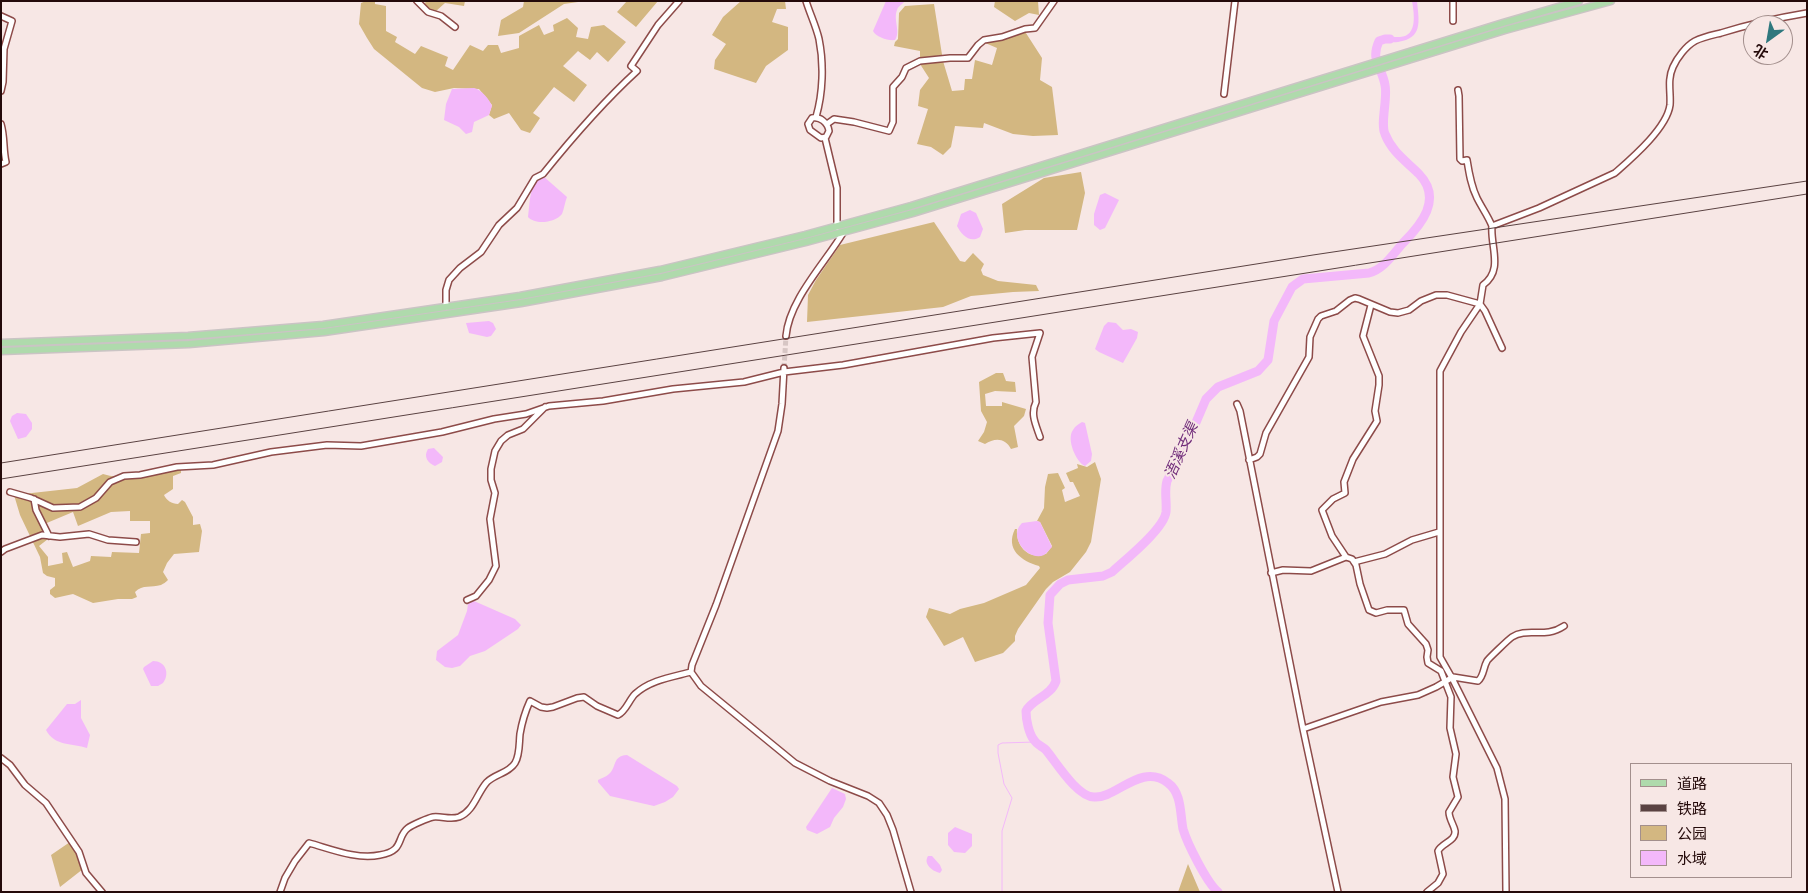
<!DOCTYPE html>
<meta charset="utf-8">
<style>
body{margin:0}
#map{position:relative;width:1808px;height:893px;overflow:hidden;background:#f7e7e5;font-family:"DM Sans","Noto Sans SC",sans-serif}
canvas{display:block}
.frame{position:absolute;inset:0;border:2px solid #240a0a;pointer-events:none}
.legend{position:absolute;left:1630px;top:763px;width:162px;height:115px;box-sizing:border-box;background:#f7e7e5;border:1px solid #a38f8d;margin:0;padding:6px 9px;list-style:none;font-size:15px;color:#240a0a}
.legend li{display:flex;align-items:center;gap:10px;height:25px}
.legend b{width:25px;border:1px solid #a38f8d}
.north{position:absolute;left:1743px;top:15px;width:50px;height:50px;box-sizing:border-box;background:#f7e7e5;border:1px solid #a38f8d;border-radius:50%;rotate:212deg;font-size:14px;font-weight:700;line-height:20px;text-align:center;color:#240a0a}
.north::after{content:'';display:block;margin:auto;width:18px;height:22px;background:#2f787e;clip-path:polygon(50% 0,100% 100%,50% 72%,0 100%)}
</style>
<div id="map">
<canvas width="1808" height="893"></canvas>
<div class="frame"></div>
<ul class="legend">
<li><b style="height:6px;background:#afdaac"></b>道路</li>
<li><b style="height:6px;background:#5a4242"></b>铁路</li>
<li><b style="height:14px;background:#d3b781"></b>公园</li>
<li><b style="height:14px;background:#f3b8fa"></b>水域</li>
</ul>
<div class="north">北</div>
</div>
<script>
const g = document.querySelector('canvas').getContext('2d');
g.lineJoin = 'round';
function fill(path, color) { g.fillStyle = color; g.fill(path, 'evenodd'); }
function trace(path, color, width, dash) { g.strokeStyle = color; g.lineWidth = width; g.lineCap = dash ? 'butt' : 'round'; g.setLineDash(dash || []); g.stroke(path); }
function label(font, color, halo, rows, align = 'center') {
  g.font = font + ' "DM Sans","Noto Sans SC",sans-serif'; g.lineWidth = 4; g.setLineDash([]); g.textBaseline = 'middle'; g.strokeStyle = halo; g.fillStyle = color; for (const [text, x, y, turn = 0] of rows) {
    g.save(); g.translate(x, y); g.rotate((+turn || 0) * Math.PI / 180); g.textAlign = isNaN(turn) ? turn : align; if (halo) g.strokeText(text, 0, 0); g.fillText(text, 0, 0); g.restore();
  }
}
fill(new Path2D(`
 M366,1H375V4L386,6V31L397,37L395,42L415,54L421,46L448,57L445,66L453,70L470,45L483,51L488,45H498L501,53L519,48V36L539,25L544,35L554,31L553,25L567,18L578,28L576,37L588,39L591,27L604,25L626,42L608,62L597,52L590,60L578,51L563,66L587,85L574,102L554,87L533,113L540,118L530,133L521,130L509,113L494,119L489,115L492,105L479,89L454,88L435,92L422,88L374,49L367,38L359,24L361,3Z
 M426,1H465L464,6L445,3L435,12L424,6Z
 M524,1H585L564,4L519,33L498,36L501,20L523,7Z
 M627,1H658L636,27L617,12Z
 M741,1H785L786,9H777L772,22L788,27V50L766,66L756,83L714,69L715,60L726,44L712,35L723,17Z
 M995,1H1038L1039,15L1029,13L1015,21L994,7Z
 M934,4L943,61L952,91L964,90L965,79H972L975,60L992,65L997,48L983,42L1024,30L1042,58L1040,80L1052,87L1058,135L1033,136L1013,134L984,123L983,128L955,126L951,147L943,155L931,147L917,144L928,109L918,106L920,90L929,78L920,64V51L894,46L895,42L898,39L899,13L905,6Z
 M1081,172L1085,193L1077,230H1025L1005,233L1002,204L1044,178Z
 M934,222L960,261L965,262L973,253L984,264L981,270L983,275L998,281L1036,285L1039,291L1013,292L971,296L943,307L807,322L808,295L816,280L840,245Z
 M996,373H1003L1006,381L1015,382L1016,392L995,391L985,394L986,406H1002V402L1026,409L1024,416L1014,426L1018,447L1011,449C1005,437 994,438 985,444L978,441L984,432L987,422L981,411L979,382Z
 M1095,462L1101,479L1091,542L1086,552L1070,572L1053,582L1046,589L1018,629L1015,636V641L1003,653L975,662L963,637L944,646L926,617L929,608L950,614L960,609L984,603L1026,585L1040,568L1039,566C1021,561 1005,549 1015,529H1017C1016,539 1021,552 1033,555C1037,556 1042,554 1046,554L1052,546L1040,522L1037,521L1044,508L1045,487L1048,474L1058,473L1065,488L1062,490L1065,502L1080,496L1073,482H1070L1066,473L1078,468L1077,464L1087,467Z
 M170,470H181V473L173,476V489L164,495C166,500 172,504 178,504L182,500L185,502L193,517V525L200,524L202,531L199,552L174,554L167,563L163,572L168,580C166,582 163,584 161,585C151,588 143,584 135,592L137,597L132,599H118L93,603L73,594L55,598L50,594V590L55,586V578L47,576L43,573L40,557L20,515L14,495L77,488L103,474C128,481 145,477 170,470ZM130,511V521H150V533L141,534L139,553L112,552L111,557L91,556L90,561L73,567L67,552L62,553L63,563L48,566V557L39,546L48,539L42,525L73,512L78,526L111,512Z
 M70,842L80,858L83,869L60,887L51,855Z
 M1188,864L1200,892H1178Z`), '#d3b781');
fill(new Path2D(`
 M886,1H905C902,5 898,6 897,10C893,20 901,32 895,40C888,41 876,37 873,31Z
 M1412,1H1417C1419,22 1423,38 1398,42C1392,43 1387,41 1382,43L1377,41C1384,35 1392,37 1400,37C1418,36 1414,13 1412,1Z
 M474,88C482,90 489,99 492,106L489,115L474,122L472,132L466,134L459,127L444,120L446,104L452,89Z
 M543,176L567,197C565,202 564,209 562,214C555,223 535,225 528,217C530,204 529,181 543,176Z
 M1105,193L1119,200L1105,228L1100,230L1094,225V214L1100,195Z
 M970,210L976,213L983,229L980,237C970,244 961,234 957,226L961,214Z
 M489,321L493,323L496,329L491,336L487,337L469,333L466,323Z
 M1108,322L1116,323L1123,330L1131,329L1138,332L1137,338L1123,363L1099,352L1095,349L1104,326Z
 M17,413L26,414L32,423V429L26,437L18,439L10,421L12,416Z
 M1082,422L1085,423L1092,454L1091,461L1085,466C1076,462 1066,439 1073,430C1075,426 1079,424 1082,422Z
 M434,448L443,457L442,462L435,466C428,463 423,457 428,449Z
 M1037,521L1040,522L1052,547C1050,549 1047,553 1044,555C1029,562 1007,537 1022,523Z
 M474,601L515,619L521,625L518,629L485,651L470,656L460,666L452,668L445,667L436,660L437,651L458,635L467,611L468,604Z
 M153,661C166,661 170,674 163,683L158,686H151L143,669L144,667Z
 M81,700V718L90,735L87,748C73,743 55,747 46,730L67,704H75Z
 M627,755L677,786L679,789L673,797L665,802L654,806L610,796L598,782V780C601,778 606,777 609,774C617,767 612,756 627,755Z
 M832,788L845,794L846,799L843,807L834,818L830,827L817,834L807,830L806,827Z
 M955,827L972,834V846L965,853L954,852L948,845V833Z
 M928,856H932L940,865L942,870L940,873C932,871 923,864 928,856Z`), '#f3b8fa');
trace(new Path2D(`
 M1002,892V831L1012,798L1004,784L998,753V745L1002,743L1035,742`), '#f3b8fa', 1);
trace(new Path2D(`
 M1218,892C1207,883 1187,843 1183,829C1180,814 1182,793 1168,783C1141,762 1116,799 1094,797C1077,797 1056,762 1046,750C1042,746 1037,745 1034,740C1029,734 1026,720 1026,711C1032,699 1051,696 1056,681L1048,623L1050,595L1060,584L1068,580L1103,576L1112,572C1125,560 1164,529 1166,512C1167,501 1164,491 1167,481L1191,434L1206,399L1218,387L1258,371L1268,360L1274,321L1292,287L1303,279L1369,273C1384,269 1393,254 1403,243C1421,225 1443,199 1419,174C1406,161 1392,152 1385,134C1380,123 1388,98 1385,85C1382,67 1370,61 1379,41L1385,39H1390`), '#f3b8fa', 9);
trace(new Path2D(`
 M784,368L786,336`), '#d7c6c4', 5, [5, 2.5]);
const minor = new Path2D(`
 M417,1L428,12L441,16L455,27
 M806,1C810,14 816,26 819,39C824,64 823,93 816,117
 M1,16L12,21L4,49L3,82L1,91
 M1453,21V1
 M1458,90L1459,96L1460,159L1462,161L1467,160C1469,173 1471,186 1477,198C1482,208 1488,216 1492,226
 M1224,94L1235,1
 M812,118C820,116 828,123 829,131L826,137L821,138L810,130L808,124Z
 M1,124C5,138 3,149 6,162L1,164
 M827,124L834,119L854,122L889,131L893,122V87L902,77L906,68L920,61L950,58H968L978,45L984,40L1002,37L1025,29L1035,28L1054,1
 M825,138L837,188V227
 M446,307V290L449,280L460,268L481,252L499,225L517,208L535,178L543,174C572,138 602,103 637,71L631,66L658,25L679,1
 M786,336C789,300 825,263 843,233
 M784,368L782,404L778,431L716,605L692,665L691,672L701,686L795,763L830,781L868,796L879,803L887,815L893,830L911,892
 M1237,404L1240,411L1303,729L1338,892
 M1249,460L1257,457L1260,454L1266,433L1309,357L1310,337L1318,319L1321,316L1336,311L1350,300L1355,298L1359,299L1390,312L1398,313L1409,310L1421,301L1436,295H1447L1480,304L1485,311L1502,348
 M10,492L31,498L53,508L80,507L96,498L110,482L124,476L140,475L177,467L213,465L271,452L327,445L361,446L442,432L494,419L526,414L549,406L603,401L673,389L744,382L784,372L843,365L993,338L1040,333L1032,357L1036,402C1030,414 1036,425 1040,437
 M34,499L36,510L49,536
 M1,552L5,549L42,535L60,537L89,534L108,540L136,542
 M1346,557L1332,536L1322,510L1333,499L1345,493L1344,482L1353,459L1377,421L1375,411L1379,385V376L1363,336L1371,305
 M1354,562L1385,554L1412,540L1439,532
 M1271,573L1283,570L1311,571L1346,557L1352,559L1356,565L1360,584L1369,610L1376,613L1387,610H1404L1408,624L1426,644L1428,650L1427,657L1428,663L1441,671L1451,697L1450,728L1456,754L1453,777L1458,797L1449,812C1449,819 1454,825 1455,831C1456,841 1442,843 1438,851L1443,874L1438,883L1427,892
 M467,600L476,596L489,580L496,566L490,519L495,493L491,480V469L495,451L501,441L508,435L523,429L545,407
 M1303,729L1381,702L1418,695L1436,687L1453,677L1478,681C1484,676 1483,668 1487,661C1488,659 1509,639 1512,637C1527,627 1545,639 1564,626
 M1,758L10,765L25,785L46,803L79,852L86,873L102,892
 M280,892L285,878L295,861L309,843C331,849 357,860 380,855C405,851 396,837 408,828C412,825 428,818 433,817C442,816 450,820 459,817C474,811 477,793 487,782C495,774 509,773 515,763C520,755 519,743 520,734C522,722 525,712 530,701L541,707L547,708L553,707L577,698L584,697L597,706L618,715C626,711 629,700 635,694C650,680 672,677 691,672
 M1506,892L1505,799L1497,768L1452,678L1440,657V371L1461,332L1480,304L1483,285C1504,270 1490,246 1492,226L1539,208L1615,173C1632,158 1667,128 1670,105C1671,92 1667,80 1673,67C1677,58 1686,46 1695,41C1703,37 1713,35 1721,33C1750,24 1777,18 1807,13`);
const major = new Path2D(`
 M1,343L188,336L323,325L520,296L660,270L805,235L911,206L1503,23L1579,1
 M1,351L189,344L324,332L521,303L662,277L806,242L913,213L1505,30L1611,1`);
trace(minor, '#8d4b49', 8);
trace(major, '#cac4c4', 9);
trace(minor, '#fff', 5);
trace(major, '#afdaac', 6);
trace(new Path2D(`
 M1,463L1313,255L1807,181
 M1,479L1807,194`), '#5a4242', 1);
label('italic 15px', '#722e7b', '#f7e7e5', [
 ["浯溪支渠",1182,451,-66]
]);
</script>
